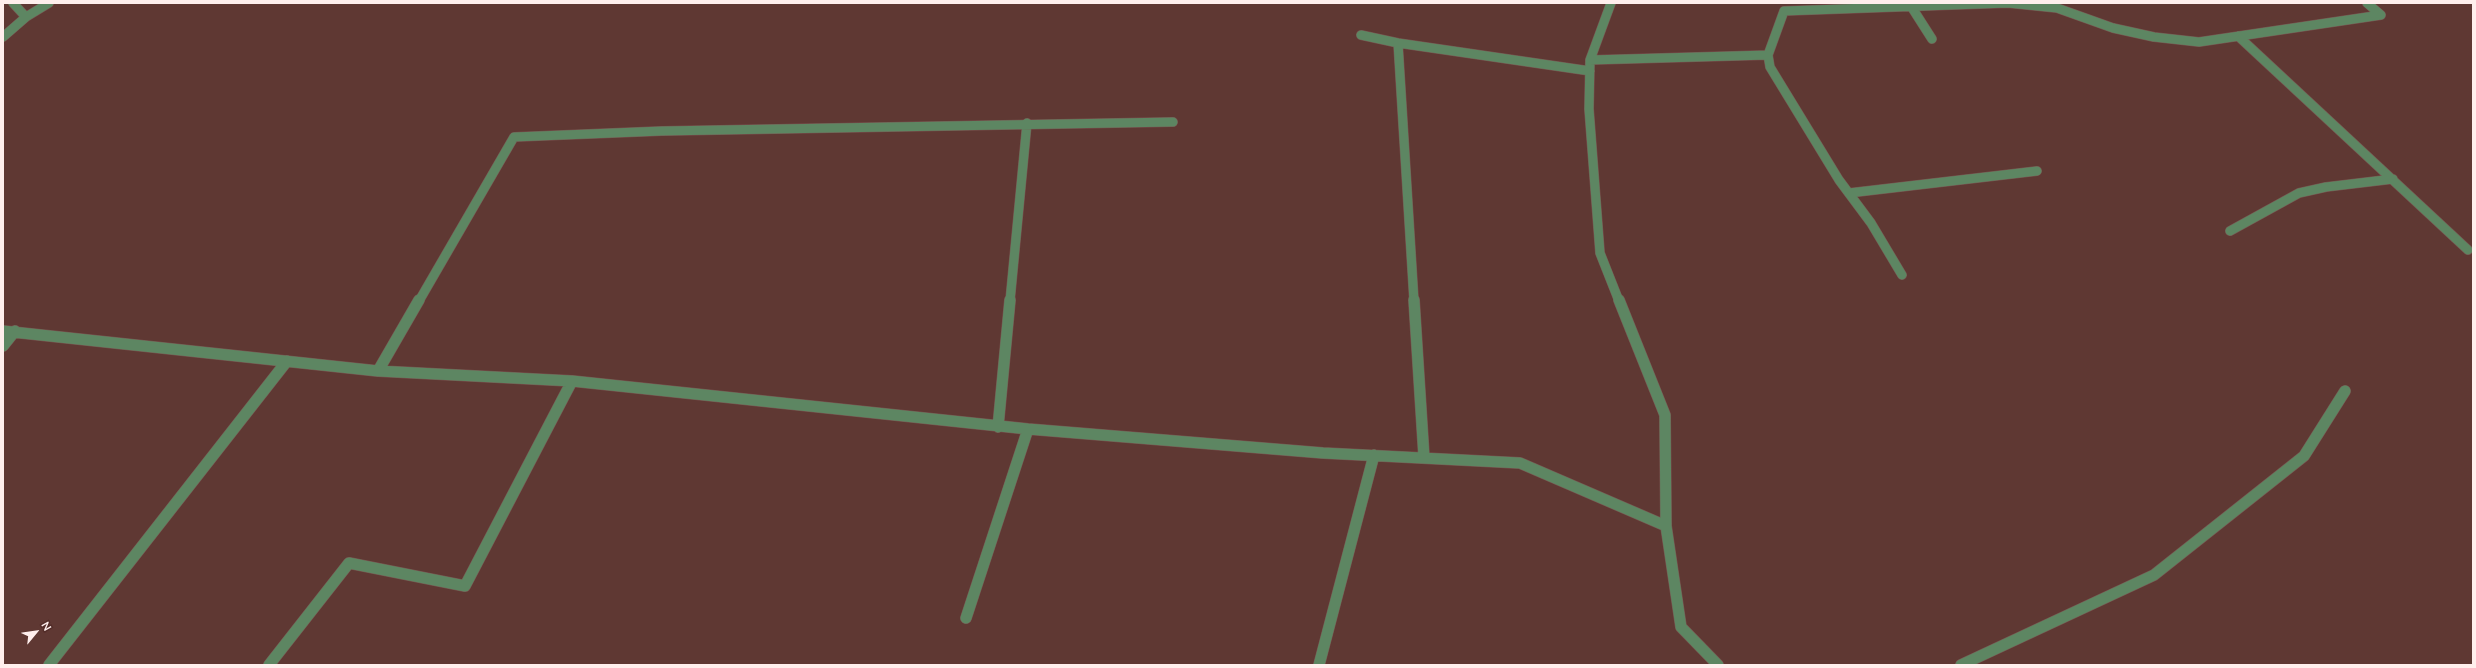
<!DOCTYPE html>
<style>
body{margin:0}
#map{position:relative;width:2476px;height:668px;overflow:hidden;background:#5f3833;font-family:Mulish,sans-serif}
canvas{display:block}
.frame{position:absolute;inset:0;border:4px solid #ffefed;pointer-events:none}
.north{position:absolute;left:16px;top:612px;width:40px;height:40px;-webkit-text-stroke:3px #532d29;paint-order:stroke;rotate:61deg;font-size:11px;font-weight:700;line-height:16px;text-align:center;color:#ffefed}
.north::after{content:'';display:block;margin:auto;width:14px;height:18px;background:#ffefed;clip-path:polygon(50% 0,100% 100%,50% 72%,0 100%)}
</style>
<div id="map">
<canvas width="2476" height="668"></canvas>
<div class="frame"></div>
<div class="north">N</div>
</div>
<script>
const g = document.querySelector('canvas').getContext('2d');
g.lineJoin = 'round';
function trace(path, color, width, dash) { g.strokeStyle = color; g.lineWidth = width; g.lineCap = dash ? 'butt' : 'round'; g.setLineDash(dash || []); g.stroke(path); }
const minorFar1 = new Path2D(`
 M1611,3L1590,60L1589,109L1600,253L1619,301
 M1909,3L1932,39
 M2367,3L2381,15
 M26,17L49,3
 M1361,35L1398,43L1590,71
 M2238,36L2468,250
 M3,37L26,17L13,3
 M1398,43L1414,301
 M1590,60L1768,55
 M1849,193L2037,171
 M2230,231L2299,193L2326,187L2393,179
 M1902,275L1871,223L1839,180L1770,67L1768,55L1784,11L2008,3L2057,8L2113,28L2154,37L2199,42L2381,15
 M419,301L514,137L662,131L1173,122
 M1010,301L1027,123`);
const minor = new Path2D(`
 M1414,300L1424,457
 M1619,300L1665,415L1666,526L1681,627L1718,665
 M3,331L378,371L572,381L1028,429L1323,453L1520,463L1666,526
 M3,346L15,331
 M378,371L419,300
 M998,427L1010,300
 M966,618L1028,429
 M49,665L287,361
 M269,665L349,563L465,586L572,381
 M1319,665L1374,455
 M1961,665L2154,575L2304,456L2345,391`);
trace(minorFar1, '#795551', 10);
trace(minor, '#795551', 12);
trace(minorFar1, '#5d8662', 9);
trace(minor, '#5d8662', 11);
</script>
